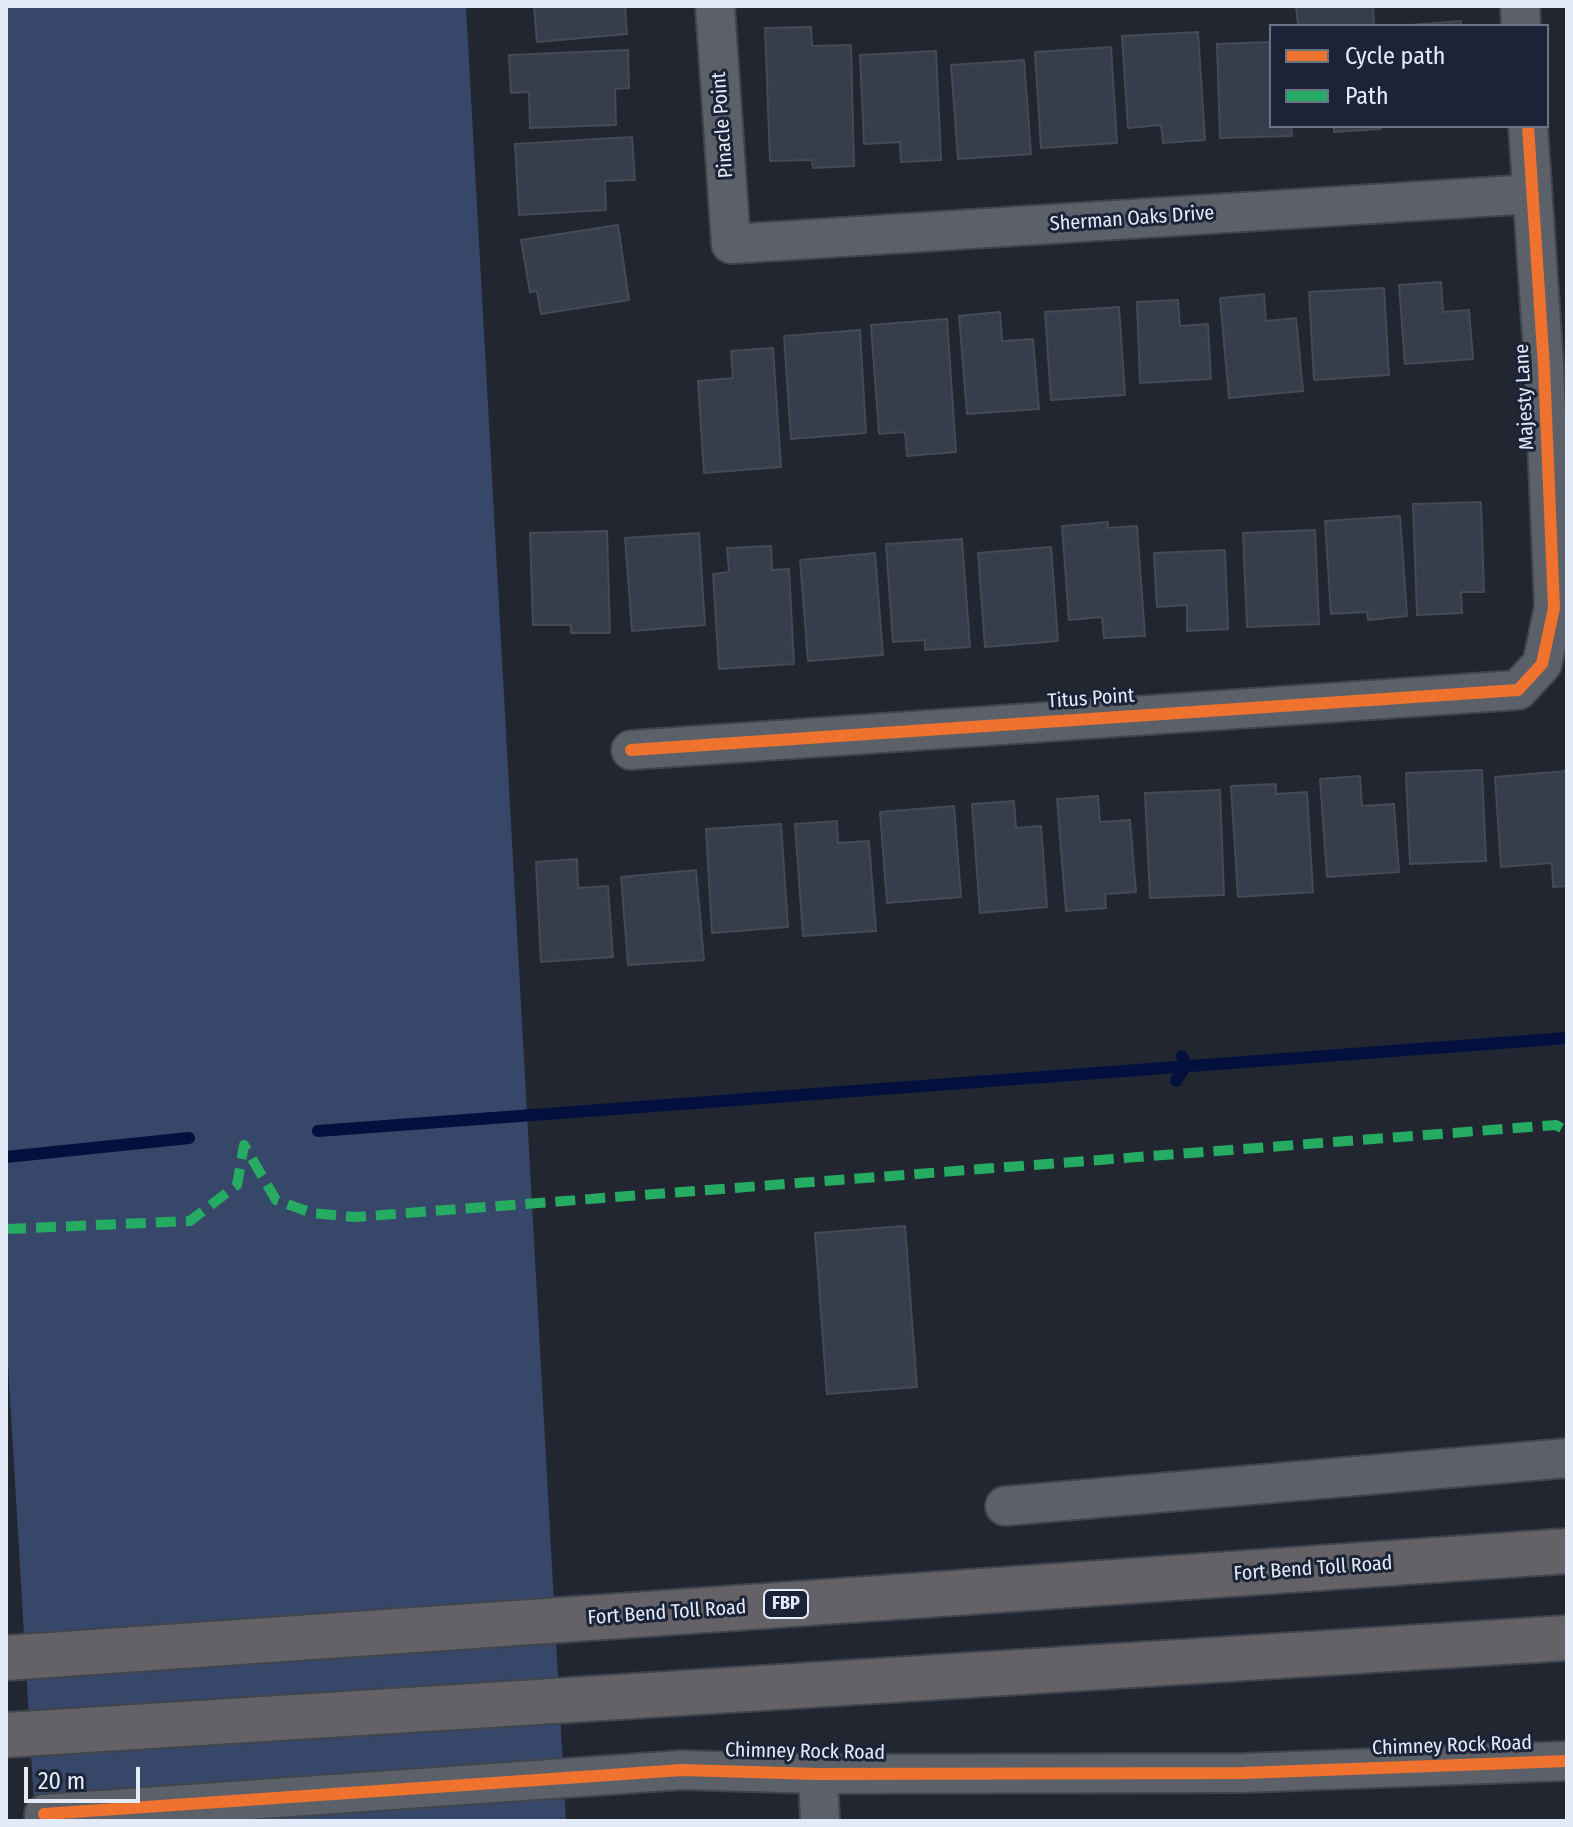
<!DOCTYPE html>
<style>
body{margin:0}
#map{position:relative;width:1573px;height:1827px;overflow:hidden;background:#212631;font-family:"Fira Sans Condensed",sans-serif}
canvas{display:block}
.frame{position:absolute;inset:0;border:8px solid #e4ebf8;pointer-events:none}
.legend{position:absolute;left:1269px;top:24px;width:280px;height:104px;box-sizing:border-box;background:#1b2437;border:2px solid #6b7484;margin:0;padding:10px 14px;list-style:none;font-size:24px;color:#e4ebf8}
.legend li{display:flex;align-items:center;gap:16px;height:40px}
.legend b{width:40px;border:2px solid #6b7484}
.scale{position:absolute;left:24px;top:1767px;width:116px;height:36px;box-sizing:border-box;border:4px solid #e4ebf8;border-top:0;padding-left:10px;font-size:24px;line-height:28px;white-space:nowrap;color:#e4ebf8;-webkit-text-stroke:6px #1b2437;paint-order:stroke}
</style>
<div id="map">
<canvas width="1573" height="1827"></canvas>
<div class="frame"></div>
<ul class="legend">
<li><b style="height:10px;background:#ef722f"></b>Cycle path</li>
<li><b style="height:10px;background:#26ab63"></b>Path</li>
</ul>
<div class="scale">20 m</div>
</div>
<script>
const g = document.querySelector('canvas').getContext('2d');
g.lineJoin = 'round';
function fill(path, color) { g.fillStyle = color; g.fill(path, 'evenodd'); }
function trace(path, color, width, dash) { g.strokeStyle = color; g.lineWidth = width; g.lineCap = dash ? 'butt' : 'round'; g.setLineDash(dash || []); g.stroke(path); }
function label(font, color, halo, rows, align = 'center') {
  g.font = font + ' "Fira Sans Condensed",sans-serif'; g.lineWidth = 6; g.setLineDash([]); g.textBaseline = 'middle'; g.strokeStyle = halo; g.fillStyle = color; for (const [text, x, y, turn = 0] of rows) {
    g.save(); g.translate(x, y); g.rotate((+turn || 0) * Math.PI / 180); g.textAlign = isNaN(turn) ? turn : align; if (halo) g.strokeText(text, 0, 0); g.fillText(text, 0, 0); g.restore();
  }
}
fill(new Path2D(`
 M6,6H466L566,1821H35L6,1330Z`), '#364769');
trace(new Path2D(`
 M1176,1081L1186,1065L1182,1056
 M318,1131L1567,1038
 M6,1157L189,1138`), '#03103e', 12);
const building = new Path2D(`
 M534,6H625L627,34L537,42Z
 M1296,6H1373L1374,26H1298Z
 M1461,21V26H1397Z
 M811,27L812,46L851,45L854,166L813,168L812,160L770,161L765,28Z
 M1198,32L1205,140L1163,143L1161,125L1128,128L1122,36Z
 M1271,42V126H1291L1292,136L1220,138L1217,44Z
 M1111,47L1117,143L1041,148L1035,52Z
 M628,50L629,88L615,89L616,125L530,128L529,92L511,93L509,55Z
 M936,51L941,160L901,162L900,142L864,144L860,55Z
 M1024,60L1031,154L958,159L951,65Z
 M1334,126H1381V129L1334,132Z
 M632,137L635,180L605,181L606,210L519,215L515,144Z
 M618,225L629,300L541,314L537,291L530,292L521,240Z
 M1441,282L1443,312L1469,310L1473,359L1405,364L1399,285Z
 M1384,288L1389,375L1314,380L1309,292Z
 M1264,294L1266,321L1296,318L1303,391L1229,398L1220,298Z
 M1178,300L1180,326L1208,324L1211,379L1140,383L1137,302Z
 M1119,307L1125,395L1051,400L1045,312Z
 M1000,312L1002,341L1033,339L1039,409L967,414L959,316Z
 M947,319L956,452L907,456L905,432L879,434L871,325Z
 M860,330L866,433L791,439L784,336Z
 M773,348L781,467L704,473L698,381L733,378L731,351Z
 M1481,502L1484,592H1461L1462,613L1417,615L1413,504Z
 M1400,516L1407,616L1368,620L1367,612L1331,614L1325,521Z
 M1108,522V528L1137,526L1145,636L1104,638L1102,617L1069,620L1062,526Z
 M1315,530L1319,624L1247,627L1243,533Z
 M607,531L610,633H571V625H533L530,533Z
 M699,533L705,625L632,631L625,538Z
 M962,539L970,647L925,650V640L893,642L886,544Z
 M771,546L772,570L789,569L794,664L719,669L713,574L729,572L727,548Z
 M1051,547L1058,641L985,647L978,553Z
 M1225,550L1228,629L1187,631V605L1157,607L1154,553Z
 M875,553L883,655L808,661L800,560Z
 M1482,770L1486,861L1410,864L1406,773Z
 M1567,771V886L1553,887L1552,863L1501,867L1495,777Z
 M1360,776L1362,806L1394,804L1399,872L1327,877L1320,779Z
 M1276,784V794L1307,792L1313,892L1238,897L1231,786Z
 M1220,790L1224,895L1150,898L1145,793Z
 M1098,796L1100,822L1130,820L1136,892L1105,894L1106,908L1066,911L1057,799Z
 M1014,801L1016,828L1041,826L1047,907L980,913L972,804Z
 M954,806L961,897L887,903L880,812Z
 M837,821L838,843L869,841L876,931L803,936L795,824Z
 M781,824L788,927L712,933L706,829Z
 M577,859L578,888L608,886L613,957L541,962L536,862Z
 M696,870L704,960L628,965L621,877Z
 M905,1226L917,1387L827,1394L815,1233Z`);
fill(building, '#363d4d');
trace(building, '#454a53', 2);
const minor = new Path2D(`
 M715,6L731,244L1532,194
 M1520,6L1521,26
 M631,750L1518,690L1542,664L1554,608L1544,367L1528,126
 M1005,1506L1567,1458
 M818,1774L820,1821
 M44,1814L682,1770L818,1774L1243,1773L1567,1761`);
const motorway = new Path2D(`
 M6,1658L1567,1551
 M6,1735L1567,1638`);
trace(minor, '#3f444d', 42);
trace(motorway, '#3f444d', 48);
trace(minor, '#5c6169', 38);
trace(motorway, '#646267', 44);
trace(new Path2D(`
 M6,1229L190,1221L237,1185L244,1145L276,1200L312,1213L355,1217L1556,1125L1567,1131`), '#26ab63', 10, [20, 10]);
trace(new Path2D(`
 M631,750L1518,690L1542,664L1554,608L1544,367L1528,126
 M44,1814L682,1770L818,1774L1243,1773L1567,1761`), '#ef722f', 12);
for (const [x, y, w] of [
 [786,1604,44]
]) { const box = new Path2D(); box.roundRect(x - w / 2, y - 14, w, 28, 6); g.fillStyle = '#1b2437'; g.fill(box); trace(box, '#e4ebf8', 2); }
label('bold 18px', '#e4ebf8', null, [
 ["FBP",786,1604]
]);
label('20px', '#e4ebf8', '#1b2437', [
 ["Pinacle Point",723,125,-94],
 ["Sherman Oaks Drive",1132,219,-4],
 ["Majesty Lane",1525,397,-93],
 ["Titus Point",1091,699,-4],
 ["Fort Bend Toll Road",1313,1569,-4],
 ["Fort Bend Toll Road",667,1613,-4],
 ["Chimney Rock Road",1452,1746,-2],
 ["Chimney Rock Road",805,1752,1]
]);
</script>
